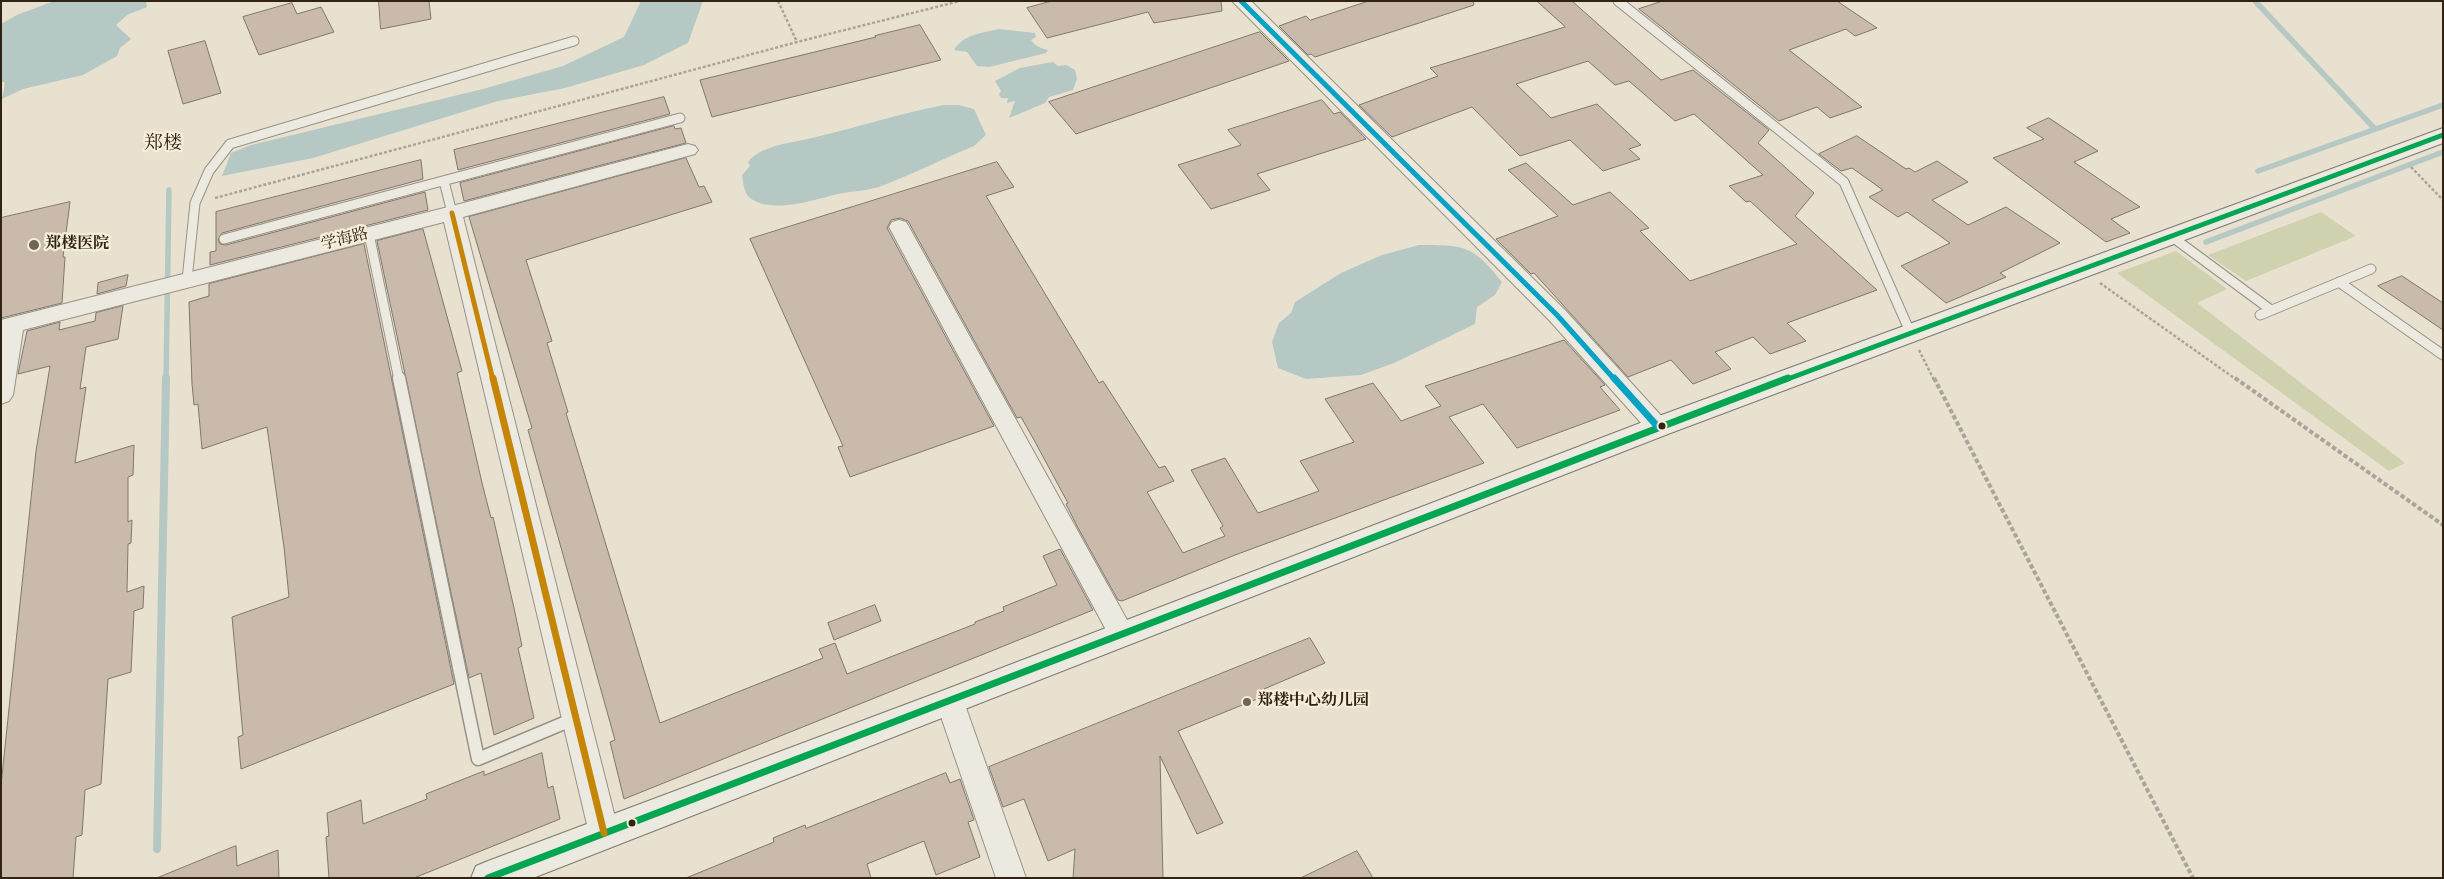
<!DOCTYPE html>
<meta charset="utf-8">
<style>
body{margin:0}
#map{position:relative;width:2444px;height:879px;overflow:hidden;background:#e8e1d0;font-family:"IM FELL Double Pica",serif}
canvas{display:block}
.frame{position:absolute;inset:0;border:2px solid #302313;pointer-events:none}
</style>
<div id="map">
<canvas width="2444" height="879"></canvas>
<div class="frame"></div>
</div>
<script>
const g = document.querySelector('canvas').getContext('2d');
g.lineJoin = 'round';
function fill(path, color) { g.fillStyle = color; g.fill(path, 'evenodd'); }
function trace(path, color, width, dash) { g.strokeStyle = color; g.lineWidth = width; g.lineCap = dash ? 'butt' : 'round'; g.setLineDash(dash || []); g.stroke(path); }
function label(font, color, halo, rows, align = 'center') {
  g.font = font + ' "IM FELL Double Pica","Noto Serif SC",serif'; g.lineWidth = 4.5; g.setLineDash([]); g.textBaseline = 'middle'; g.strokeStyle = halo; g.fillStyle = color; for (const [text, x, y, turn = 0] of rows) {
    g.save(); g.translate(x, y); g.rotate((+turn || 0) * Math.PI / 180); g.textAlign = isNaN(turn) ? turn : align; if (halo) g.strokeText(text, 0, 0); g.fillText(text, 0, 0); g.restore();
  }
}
fill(new Path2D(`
 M2321,212L2356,236L2246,281L2208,255Z
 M2176,251L2227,289L2197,303L2405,463L2389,471L2117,273Z`), '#d0d1af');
fill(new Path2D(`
 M54,1H146L147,7L127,15L116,25L131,39L120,48L117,56L83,75L23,89L2,99L5,83L1,81V24L17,15Z
 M641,1H703L688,43L644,65L565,88L498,101L313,158L222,176L231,153L251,145L483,89L563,66L624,37Z
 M999,29L1035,33L1036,37L1031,40C1035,46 1040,48 1048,50L1046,53L989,67L977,66L967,52L954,50C964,34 982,33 999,29Z
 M1053,62L1058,66L1066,65L1075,70L1077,79L1073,90L1049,97L1045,103L1009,118L1015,101L1007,103L1008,98H1001L999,94L1001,91L995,81L1020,68Z
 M944,105H959L974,109L986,135L974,146C942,159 911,175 879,187C866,191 851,191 838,194C814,200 770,215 749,197C744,192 743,182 742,175L750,166L748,162C762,144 795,143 816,137C859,127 901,113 944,105Z
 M1419,245C1464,245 1473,245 1502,282L1495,295L1477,307L1475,324L1394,363L1361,375L1306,379L1278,368L1272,342L1279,323L1291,313L1295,302L1341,273L1382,255Z`), '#b5c8c3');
trace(new Path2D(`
 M2255,1L2375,129
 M2258,171L2443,105
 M2206,242L2443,152
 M166,380L169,190`), '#b5c8c3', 5.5);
trace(new Path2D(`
 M157,849L166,378`), '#b5c8c3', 8);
const building = new Path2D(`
 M379,1H429L431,19L381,29Z
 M1052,1H1221L1222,11L1154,23L1148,12L1047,38L1027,8Z
 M1369,1H1473L1474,5L1315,57L1311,54L1308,55L1279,26L1306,16L1310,20Z
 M1537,1H1572L1661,80L1693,70L1769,130L1758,143L1814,193L1795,216L1877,290L1787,323L1806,341L1770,354L1753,337L1715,352L1731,369L1693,384L1671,360L1628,377L1534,273L1531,274L1496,239L1558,216L1508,170L1526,163L1573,205L1610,192L1649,228L1640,231L1690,281L1797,244L1750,201L1746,202L1729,186L1763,175L1694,114L1675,121L1629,81L1615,85L1588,61L1516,84L1551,118L1597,104L1641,145L1629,149L1640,159L1603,171L1570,140L1520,156L1472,107L1392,137L1359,105L1438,76L1430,68L1565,27Z
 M1663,1H1837L1877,28L1855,36L1846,29L1789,50L1862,107L1830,118L1817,107L1779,121L1639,9Z
 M292,3L297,14L321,7L334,32L259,55L243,17Z
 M920,25L941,60L712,117L700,80L876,37L875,36Z
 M1260,32L1289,61L1076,134L1049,102Z
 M205,41L221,93L183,104L168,51Z
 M664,97L670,114L458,170L454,150Z
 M1322,100L1334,114L1340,112L1366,139L1257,174L1270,190L1211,209L1178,165L1241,145L1228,130Z
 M2049,118L2098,151L2074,162L2140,207L2111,219L2130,233L2106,242L1993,158L2044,139L2027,128Z
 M674,126L675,129L681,128L686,143L464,201L460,183Z
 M1857,136L1906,169L1909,168L1915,172L1937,161L1968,182L1932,200L1968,225L2006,207L2060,243L2000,273L2006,277L1946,303L1901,266L1950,243L1907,212L1898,217L1869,197L1883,190L1852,168L1841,171L1819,154Z
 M686,158L699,187L704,186L712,202L526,260L552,341L547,343L568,412L566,413L660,723L823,658L819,649L835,643L847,674L975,624V622L1004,611L1003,607L1057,585L1043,556L1060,549L1093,610L624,799L610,742L615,740L528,430L532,428L469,217Z
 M421,160L423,179L222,233L218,240L220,244L226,245L425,192L428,210L210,265V252L216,251V212Z
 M997,162L1014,187L986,196L1099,383L1103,381L1159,468L1165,466L1174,481L1147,492L1183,553L1225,536L1220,528L1223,526L1191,470L1225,458L1258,513L1319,491L1300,461L1354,442L1325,399L1373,383L1401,421L1441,406L1425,386L1564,340L1605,385L1600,387L1620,410L1517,448L1483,404L1449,417L1484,463L1235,555L1122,601L1118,600L1077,526L1066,504L1068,503L1034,440L1021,417L1017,418L908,221L900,218L891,220L887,228L994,426L850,477L838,447L843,446L750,239Z
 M70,202L63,257H65L62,303L1,318V218Z
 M423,229L462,371L457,373L482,483L491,518L493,517L514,608L522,646L518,648L534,718L494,735L481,673L469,678L377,241Z
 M364,244L454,684L241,769L238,737L243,735L232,617L289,597L284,547L267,427L202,449L198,404L194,405L192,384L189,302L209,296V284Z
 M128,275L126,286L97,294L98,283Z
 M2402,276L2443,303V330L2378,286Z
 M123,306L118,339L86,347L80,389L86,387L75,463L134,445L133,475L128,477V522L132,520L131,543L128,544L127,592L144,586L143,608L134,611L131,672L108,679L101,784L85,790L82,835L76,837L73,878H1V785L36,451L50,366L18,374L27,331L60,322L59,330L95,321L96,313Z
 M875,605L881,621L834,640L828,623Z
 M1310,638L1325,663L1264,689L1267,695L1178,731L1223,823L1197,834L1160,756L1163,878H1073L1075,849L1048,861L1024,799L1003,807L989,767Z
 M542,753L548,788L553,786L560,819L414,878H329L326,837L329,836L327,813L361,800L363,824L427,799L426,794L484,771V775Z
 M946,773L950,783L960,779L974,820L968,822L980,857L936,875L924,841L867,864L871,878H686L774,842L773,838L805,825L806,828Z
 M236,846L237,866L278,850L279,878H157Z
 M1357,851L1373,878H1301Z`);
fill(building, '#cabaac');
trace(building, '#7e786d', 1);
const laneFar1 = new Path2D(`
 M1618,1L1844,182L1911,334
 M444,181L452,213
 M369,234L399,380
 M2171,236L2271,310
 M224,239L680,118
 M187,280L195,203L209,171L230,144L574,41
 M2339,282L2443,355
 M2260,315L2371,269`);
const lane = new Path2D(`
 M399,378L478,759L576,718`);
const street = new Path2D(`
 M1232,1H1251L1565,310L1666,421L1670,427L1666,433L1658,436L1650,433L1549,320Z
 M688,144L695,146L698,150L695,154L463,217L619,833L614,843L604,847L594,843L589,833L444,222L23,330L13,395L9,401L1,404V320L452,206Z
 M899,220L906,222L909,227L1131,627L1135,635L1131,643L1122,646L1113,643L889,227L892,222Z
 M950,690L960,693L964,702L1026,878H996L936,702L940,693Z`);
const secondary = new Path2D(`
 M2443,128V143L1668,434L533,878H471L476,866L488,861L939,692L1648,420Z`);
trace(laneFar1, '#989286', 11);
trace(lane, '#989286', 15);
trace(street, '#989286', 2);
trace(secondary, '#7e786d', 2);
trace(new Path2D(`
 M778,1L797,42
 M2411,167L2443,200
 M215,198L797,42L960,1
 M2100,283L2237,380
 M1919,350L1934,380`), '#a9a59c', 2.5, [3, 2]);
trace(new Path2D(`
 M1934,378L2193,878
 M2235,378L2443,525`), '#a9a59c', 4, [4.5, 2.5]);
trace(laneFar1, '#ece9e0', 9);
trace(lane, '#ece9e0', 12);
fill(street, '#ece9e0');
fill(secondary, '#ece9e0');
trace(new Path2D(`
 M1785,380L2443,135`), '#00a651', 5);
trace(new Path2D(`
 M488,878L1788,378`), '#00a651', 7);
trace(new Path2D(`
 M1241,1L1557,315L1615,380`), '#02a2c5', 5);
trace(new Path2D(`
 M1614,378L1658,427`), '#02a2c5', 7);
trace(new Path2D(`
 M452,213L493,380`), '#c58505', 5);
trace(new Path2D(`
 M493,378L604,833`), '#c58505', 7);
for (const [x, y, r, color] of [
 [34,245,6,"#706655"],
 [1662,426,4.5,"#302313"],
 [1247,702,5,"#706655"],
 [632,823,4.5,"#302313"]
]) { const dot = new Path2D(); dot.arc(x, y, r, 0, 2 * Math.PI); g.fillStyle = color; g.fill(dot); trace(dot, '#f7eed9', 2); }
label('16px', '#302313', '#f7eed9', [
 ["学海路",345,240,-14]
]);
label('bold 16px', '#302313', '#f7eed9', [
 ["郑楼医院",45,245],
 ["郑楼中心幼儿园",1257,702]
], 'left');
label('19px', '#302313', '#f7eed9', [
 ["郑楼",163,145]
]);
</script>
